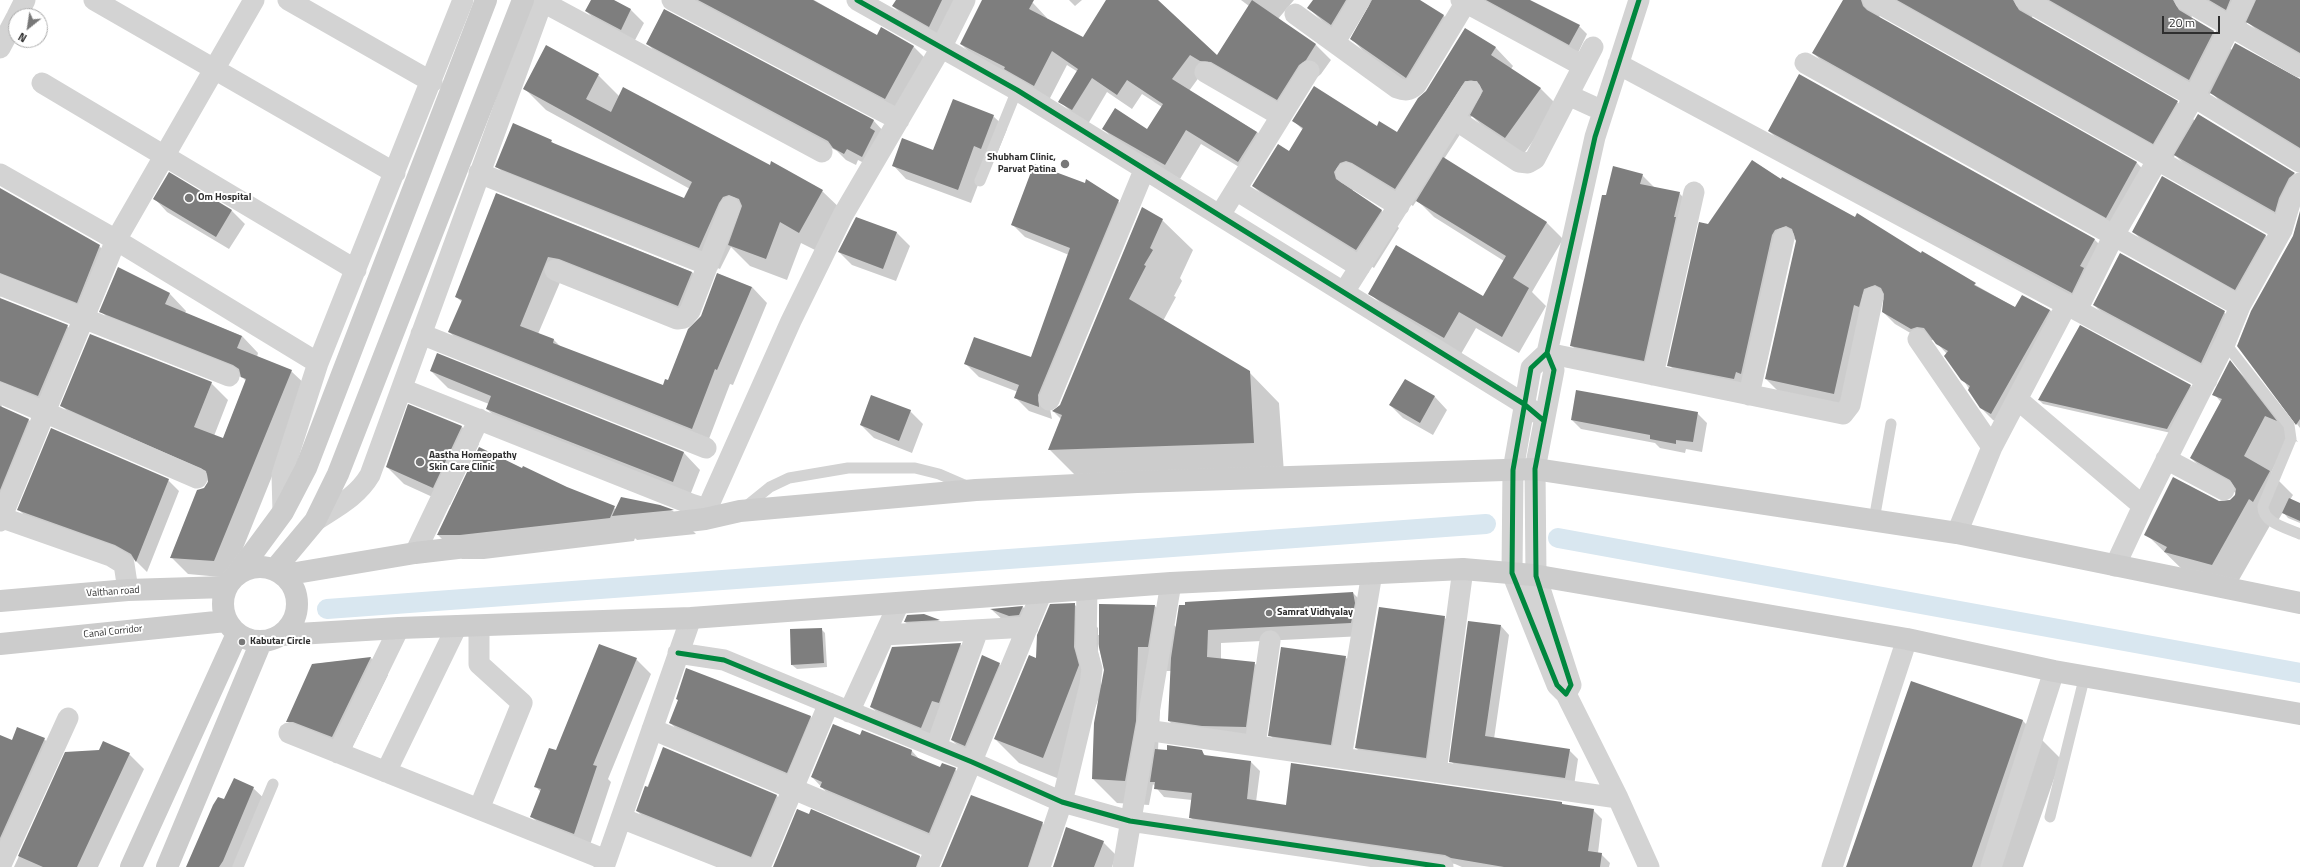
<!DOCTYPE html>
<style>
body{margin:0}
#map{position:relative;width:2300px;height:867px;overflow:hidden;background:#fff;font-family:"Titillium Web",sans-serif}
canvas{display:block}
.north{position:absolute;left:8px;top:8px;width:40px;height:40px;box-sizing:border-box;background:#fff;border:1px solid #ababab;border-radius:50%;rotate:210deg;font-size:11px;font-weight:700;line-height:16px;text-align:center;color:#2e2e2e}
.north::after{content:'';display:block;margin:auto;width:14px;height:18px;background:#777;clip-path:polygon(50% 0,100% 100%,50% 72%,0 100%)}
.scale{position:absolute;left:2162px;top:16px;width:58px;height:18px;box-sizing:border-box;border:2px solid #2e2e2e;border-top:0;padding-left:5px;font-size:12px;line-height:14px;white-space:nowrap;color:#2e2e2e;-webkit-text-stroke:3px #fff;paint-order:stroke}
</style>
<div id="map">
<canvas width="2300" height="867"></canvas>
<div class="north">N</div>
<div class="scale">20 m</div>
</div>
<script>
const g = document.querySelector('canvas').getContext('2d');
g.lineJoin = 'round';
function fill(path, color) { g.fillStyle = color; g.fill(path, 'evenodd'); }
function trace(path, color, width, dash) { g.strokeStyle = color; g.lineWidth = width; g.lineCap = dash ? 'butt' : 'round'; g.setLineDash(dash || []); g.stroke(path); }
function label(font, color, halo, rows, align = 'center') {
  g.font = font + ' "Titillium Web",sans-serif'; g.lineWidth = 4; g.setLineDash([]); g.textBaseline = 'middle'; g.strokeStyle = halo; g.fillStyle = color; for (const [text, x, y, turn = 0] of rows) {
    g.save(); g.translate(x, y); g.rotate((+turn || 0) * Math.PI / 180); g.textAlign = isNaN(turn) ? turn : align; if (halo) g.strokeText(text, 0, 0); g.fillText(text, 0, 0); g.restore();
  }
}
fill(new Path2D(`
 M592,0H611L631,10L644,23L634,42L599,24L586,11Z
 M675,0H814L877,36L913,46L926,59L898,111Z
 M897,0H962L942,39L906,19L893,6Z
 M983,0H1027L1033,3L1047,18V19L1116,55L1109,0H1156L1217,56L1249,6L1241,0H1294L1278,19L1316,45L1331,60L1321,74L1314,80L1292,114L1205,69L1189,91L1257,132L1272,147L1254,176L1201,144L1180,179L1118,143L1103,129L1148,130L1162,107L1142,94L1132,109L1107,92L1088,124L1075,116L1060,101L1078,72L1067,65L1049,100L976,59L961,44Z
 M1069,0H1082L1075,6Z
 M1314,0H1419L1444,16L1458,30L1420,92L1366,54L1352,39L1371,4L1364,8L1346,39L1323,22L1309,8Z
 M1482,0H1528L1579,26L1587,34L1578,53Z
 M1845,0H2300V61L2266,40L2248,22L2244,27L2193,12L2191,19L2214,32L2233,51L2300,80V154L2229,111L2211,92L2208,98L2037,8L2031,19L2177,102L2195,121L2293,173L2300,180L2288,224L2188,168L2175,155L2172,161L1881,12L1879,18L2137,163L2155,182L2125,235L1832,71L1813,53Z
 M665,10L874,121L885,133L874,168L858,160L856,165L846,160L837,151L659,55L647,44Z
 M1465,29L1496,48L1513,66L1511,69L1541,89L1558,106L1523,155L1489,133L1472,116L1444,159L1546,222L1563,239L1532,292L1546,306L1519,353L1476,328L1461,354L1387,310L1370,293L1484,297L1504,261L1434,217L1417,200L1413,206L1371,180H1358L1352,191L1381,210L1399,228L1374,268L1271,204L1253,186L1289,152L1303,130L1294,121L1377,127L1397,133L1427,92Z
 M598,75L620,97L822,191L844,212L821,253L801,243L787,280L750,266L731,247L720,269L517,187L496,166L551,141L556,146L685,199L690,189L546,110L525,89Z
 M993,116L1007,129L994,161L988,159L971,203L906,179L893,165L933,151Z
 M1769,131L2094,239L2107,252L2085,305L1782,144Z
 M169,174L232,211L245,224L229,249L167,212L155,199Z
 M1642,175L1655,188L1679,193L1693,207L1658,374L1585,359L1571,345L1606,197Z
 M1781,180L1921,254L2016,308L2023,296L2050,310L2062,323L2003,426L1993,420L1981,408L1947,354L1934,340L1924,341L1895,324L1883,312L1885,298L1876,301L1846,405L1778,391L1766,379L1797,241L1793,238L1753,385L1681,377L1669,365L1708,225Z
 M0,189L99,246L112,258L90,315L1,293L0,299L67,326L80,338L51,408L1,401L2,408L29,420L41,432L0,513Z
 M497,194L692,272L707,288L694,321L564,273L538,334L554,340L561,347L664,386L669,381L702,316L752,287L767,303L733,385L730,384L707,444L465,347L449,332L462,302L456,297Z
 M1118,201L1131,214L1050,409L1052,419L1029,411L1016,398L1018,392L979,377L966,364L1031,358L1069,255L1025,237L1012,224Z
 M2300,215V428L2238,346L2294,234Z
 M856,218L897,233L910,246L896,281L852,265L839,252Z
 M1162,220L1193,250L1180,278L1182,281L1174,296L1176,297L1163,321L1249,372L1279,403L1284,473L1080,480L1050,450L1061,419L1053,411L1061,405Z
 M2133,232L2265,235L2278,248L2248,302L2146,244Z
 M170,294L186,311L185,313L242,336L258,353L257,357L291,371L308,387L231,578L188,574L172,558L209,479L78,422L62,406L211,383L228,400L214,436L223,439L246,381L243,378L117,328L101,311Z
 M2094,305L2224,312L2238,326L2215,376L2107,318Z
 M2230,362L2253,385L2298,442L2288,438L2271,473L2293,495L2290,500L2300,504V523L2288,518L2283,512L2276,524L2272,522L2235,587L2188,575L2146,534L2218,502L2225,503L2235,497L2236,493L2214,481L2191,458L2221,402L2214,394Z
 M431,371L684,453L700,470L689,498L504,426L487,409L489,404L448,388Z
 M1405,380L1435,397L1447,410L1433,435L1403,418L1390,405Z
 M2190,386L2194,390L2171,433L2043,404L2039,400Z
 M409,406L462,427L479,444L450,505L404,484L387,467Z
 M910,411L923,424L912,453L874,438L861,425Z
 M1697,413L1707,423L1702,452L1686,449L1685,453L1660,448L1655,443L1581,429L1572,420Z
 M479,449L522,470L616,509L660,506L673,511L696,534L637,540L635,538L634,541L484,559H462L438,535Z
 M168,480L179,491L147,572L136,561L127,556L30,521L19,510Z
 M1353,593L1366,606L1364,636L1221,643V660L1254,663L1268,676L1259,740L1182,734L1169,721L1171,671H1162L1158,750L1201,751L1206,756L1251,762L1260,771L1256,802L1287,806L1561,803L1564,805L1593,810L1602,819L1598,853L1601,854L1610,863L1609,867H1462L1455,864L1199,826L1190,817L1192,800L1164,797L1153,784L1149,805L1117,803L1093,779L1098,700L1067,782L1019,763L995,739L1037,659L1074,604L1098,628V635H1100L1155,606L1177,628ZM1098,644L1105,670L1102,688L1098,672Z
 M1023,607L1035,620L1004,621L992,610Z
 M924,615L940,621L951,632L917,634L905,622Z
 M1444,617L1453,626L1434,766L1364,756L1356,748Z
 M1501,626L1509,635L1494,739L1569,750L1578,759L1574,786L1459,770L1451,761Z
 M821,629L825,633L827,667L797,669L792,665Z
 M960,644L969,652L930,736L880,715L871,707Z
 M1345,657L1354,665L1339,753L1278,744L1270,735Z
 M371,658L388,675L349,754L304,738L287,721L313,664Z
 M636,659L651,674L608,779L611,782L589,848L546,831L531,816L541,792L535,786L556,752Z
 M999,664L1008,672L974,754L961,749L952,740Z
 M1912,682L2023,721L2061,759L2023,867H1847Z
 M810,716L819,725L795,781L679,731L670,723Z
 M862,731L912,751L920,760L941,768L955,769L964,778L938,841L830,796L812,777L860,736Z
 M0,736L13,741L44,739L59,753L0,867Z
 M664,748L777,796L786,805L760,865L646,820L637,811Z
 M66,753L129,754L144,769L98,867H14Z
 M253,788L269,803L241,867H188L225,801Z
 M1042,823L1055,836L1045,867H942Z
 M1103,842L1116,855L1112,867H1054Z
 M919,856L930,867H774Z`), '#0003');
trace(new Path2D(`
 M1558,538L2300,673
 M327,609L1486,524`), '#d9e7f0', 20);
fill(new Path2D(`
 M591,0H614L631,9L621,30L585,11Z
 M698,0H813L877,35L881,27L914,46L885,99Z
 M896,0H942L929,27L892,6Z
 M982,0H1034L1029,9L1083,37L1106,0H1158L1217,55L1252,0L1316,44L1306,60L1299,65L1277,100L1211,62L1200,61L1190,55L1172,79L1257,132L1238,162L1186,130L1165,165L1102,129L1115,108L1147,129L1163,104L1127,80L1117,95L1092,78L1072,110L1058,102L1078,69L1052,51L1034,86L1004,69L1005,67L960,44Z
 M1313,0H1346L1331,25L1307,8Z
 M1372,0H1420L1444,15L1406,78L1350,39Z
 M1486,0H1530L1580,25L1569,45Z
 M1843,0H1861L1863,6L1867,10L2137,162L2106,218L1812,53Z
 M1897,0H2013L2019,10L2178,101L2153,144Z
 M2049,0H2173L2179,10L2214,31L2189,80Z
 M2209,0H2230L2226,10Z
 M2256,0H2300V53L2246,22Z
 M664,9L874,120L870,128L875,131L862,157L847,149L844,154L833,148L828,141L646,44Z
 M1465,28L1496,47L1491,55L1541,88L1505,138L1470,115L1483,91L1477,81H1465L1395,189L1352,163L1346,161L1340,163L1334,172L1336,179L1382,210L1356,250L1252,186L1278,144L1289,151L1303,128L1292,121L1314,86L1377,126L1379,121L1397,132L1418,98L1426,91Z
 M2235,43L2300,79V148L2210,93Z
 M546,45L599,74L586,99L611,112L623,87L770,165L771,161L823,190L799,233L780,222L766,259L728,245L742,206L739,199L729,195L723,197L719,203L699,248L495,167L513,123L552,140L551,142L684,198L692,182L523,89Z
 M1799,74L2095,239L2080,266L2084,268L2072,293L1768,131Z
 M953,99L994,115L981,149L974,146L958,190L892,166L902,138L933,150Z
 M2198,114L2295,173L2289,178L2279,198L2275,212L2174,155Z
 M1443,157L1547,222L1513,278L1529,288L1502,337L1459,312L1444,338L1368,294L1396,245L1483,296L1506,256L1416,201Z
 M1752,160L1781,179L1782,177L1855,217L1857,213L1921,253L1922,251L1976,283L1974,285L2015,307L2022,295L2050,310L1991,414L1980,408L1968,390L1970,386L1961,380L1944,356L1948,351L1936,344L1924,328L1917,327L1911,329L1882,312L1884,294L1881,288L1875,285L1864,289L1859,307L1854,305L1834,394L1765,379L1796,241L1792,229L1786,226L1775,230L1772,235L1741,374L1736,372L1734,379L1667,366L1699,222L1708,224Z
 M1034,164L1085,183L1086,179L1119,200L1038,395L1039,407L1014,398L1019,385L964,364L974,337L1031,357L1070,248L1011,225Z
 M1613,166L1643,174L1640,184L1680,192L1674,217H1676L1644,361L1570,346L1602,195H1606Z
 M169,172L232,210L216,237L153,199Z
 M2162,176L2266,235L2235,290L2132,232Z
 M0,188L100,245L77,303L0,273Z
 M496,193L692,272L678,306L559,259L548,257L520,326L554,339L553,343L663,385L665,379L668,380L688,329L701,316L717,273L752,287L717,370L715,369L692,429L448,332L462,300L455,297Z
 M1142,207L1163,219L1150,248L1153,250L1144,265L1146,266L1129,299L1250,371L1254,443L1048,450L1062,415L1052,411L1060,405Z
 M2300,211V419L2296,425L2237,346L2251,311L2293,236Z
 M856,217L897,232L883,269L838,252Z
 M2120,253L2225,311L2201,363L2093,305Z
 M118,267L170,293L165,304L242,336L237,348L292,370L214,561L170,558L197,490L204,488L208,482L206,471L60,406L90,334L212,382L194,427L223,438L246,379L241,377L239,369L233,365L99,312Z
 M0,298L68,325L38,396L0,381Z
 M2080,325L2191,385L2167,429L2038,400Z
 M437,353L684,452L673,482L486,409L491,396L430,371Z
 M2230,360L2277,421L2265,416L2244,456L2270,471L2253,502L2249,499L2212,565L2164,552L2167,547L2144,535L2173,477L2219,501L2230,500L2235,495L2236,489L2230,480L2190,458L2222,399L2212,395Z
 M1405,379L1435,396L1420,423L1389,405Z
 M1576,390L1698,412L1693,442L1676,440V444L1650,439V435L1571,420Z
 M871,395L911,410L899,441L860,425Z
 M408,404L462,426L433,488L386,467Z
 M0,406L29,419L0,490Z
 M51,428L169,479L136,562L131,554L115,545L17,510Z
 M479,447L522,468L523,466L567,487L615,506L610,518L460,535H437Z
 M621,497L660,505L674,510L612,516Z
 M2289,498L2300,503V521L2282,513Z
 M1353,592L1355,603L1351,623L1208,630L1207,657L1255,662L1246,727L1202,726L1168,721L1171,658L1179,605H1185V602Z
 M1075,603L1074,647L1079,665L1043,758L994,739L1029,655L1036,658L1037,635L1050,604Z
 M1099,604L1155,605L1148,647H1138L1136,721L1125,781L1092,779L1094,723L1104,670L1099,647Z
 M1023,606L1019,615L1009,616L990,609Z
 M1379,607L1445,616L1426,758L1355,748Z
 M924,614L940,620L904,622L907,615Z
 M1468,621L1501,625L1485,736L1570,749L1565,778L1449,762Z
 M822,628L824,663L791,665L790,629Z
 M961,643L939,703L932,701L921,728L870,707L892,647Z
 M599,644L637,658L593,765L597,766L574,834L530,817L541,789L534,787L549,748L556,750Z
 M1281,647L1346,656L1331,745L1268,736Z
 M982,655L1000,663L965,746L951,740Z
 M371,657L332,737L293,722H286L312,664Z
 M686,668L811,716L787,773L669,723L678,700L676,699Z
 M1911,681L2023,720L1972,867H1846Z
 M833,724L860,735L862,730L912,750L911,755L940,767L942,763L956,768L929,833L820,787L822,782L811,777Z
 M17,727L45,738L0,838V735L12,740Z
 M103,741L130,753L77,867H43L18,856L65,752L99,750Z
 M1167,745L1202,750L1204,755L1251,761L1247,799L1286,805L1291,763L1562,802V804L1594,809L1588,851L1602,853L1600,867H1504L1451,858L1445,855L1189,818L1192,793L1154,789L1155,782H1150L1155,749L1167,750Z
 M663,747L777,795L751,857L636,811L645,786L648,787Z
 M234,778L254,787L223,861L219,867H186L213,805L218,797L224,799Z
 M971,795L1043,822L1028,867H941Z
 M797,809L809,814L811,809L920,856L916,867H773Z
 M1066,827L1104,841L1094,867H1053Z`), '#7e7e7e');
trace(new Path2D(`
 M980,181L1017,90
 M2225,343L2289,425L2291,439L2263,506C2262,523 2288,528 2300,534
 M744,508L770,487L789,478L848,468H915L939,474L969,487
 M1874,520L1891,424
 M2050,817L2085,675
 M238,867L273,784`), '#d3d3d3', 11);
trace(new Path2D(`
 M94,0L395,173
 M288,0L432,82
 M672,0L899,120
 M857,0L1017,90L1524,404L1534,412
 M1461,0L1583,66
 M1873,0L2282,230
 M2025,0L2194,97L2300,162
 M2185,0L2300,67
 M543,2L822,152
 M1295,14L1397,88C1405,91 1409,91 1416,85L1466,2
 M17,16L25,0
 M1335,42L1360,0
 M0,48L16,18
 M1805,63L2240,306
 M1618,64L2207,380
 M1205,72L1281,116
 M42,83L356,270
 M1568,95L1603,111
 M1454,119L1519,162L1528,163L1535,159L1593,47
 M479,173L708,265
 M1346,173L1399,206
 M0,174L116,240L318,363
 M1236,190L1360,267
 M1220,215L1309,71
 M555,270L677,319L684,318L690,311L730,207
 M0,285L229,376
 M1344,292L1471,91
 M2077,310L2114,235L2194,97L2244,0
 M421,334L706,448
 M1918,339L1992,447
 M1547,353L1531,368L1513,470L1512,573L1557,685L1566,694L1571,685L1536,576L1535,469L1554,370L1547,353L1595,137L1639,0
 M1547,353L1843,414L1850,405L1873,297
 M1653,375L1694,192
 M402,389L691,504L707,509
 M0,393L197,478
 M1749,395L1784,238
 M2017,399L2143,506
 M1049,400L1145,168
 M2166,459L2224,490
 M283,512L282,475L318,363L463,0
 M0,517L111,556L124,564L128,590
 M705,519L707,509L791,321L843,215L942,46L965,0
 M0,521L116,240L254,0
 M315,521C336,507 357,497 370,475L543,0
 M1957,533L1992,447L2067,304
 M415,553L479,419
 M2115,566L2143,506L2225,343L2240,306L2282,230L2290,203L2300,183
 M884,635L1028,627
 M678,653L724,660L972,762L1062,802L1130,821L1443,867
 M1566,694L1618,798L1649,867
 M849,712L899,603
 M652,729L935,849
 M1146,730L1618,798
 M289,733L606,860
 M1255,745L1270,641
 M936,747L978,630
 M338,753L399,628
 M1341,758L1372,573
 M386,772L457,626
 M1436,772L1463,569
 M479,809L522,703L479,664V626
 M621,818L745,867
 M0,867L68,718
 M604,867L691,618
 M760,867L829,703
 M928,867L1042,592
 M1040,867L1062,802L1090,685L1092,669L1086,647L1087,589
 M1123,867L1171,583
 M1832,867L1907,639
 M1991,867L2054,671`), '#d3d3d3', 21);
trace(new Path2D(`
 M223 604a37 37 0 1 1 74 0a37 37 0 1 1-74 0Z
 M275,569L315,521L338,474L523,0
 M238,573L283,512L306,468L486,0
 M284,575L415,553L705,519L740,511L976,490L1137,482L1535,469L1957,533L2300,603
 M0,601L128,590L226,587
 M281,635L399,628L691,618L1171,583L1463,569L1533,575L1907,639L2054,671L2300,714
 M0,644L226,621
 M131,867L237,634
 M167,867L261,642`), '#ccc', 22);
trace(new Path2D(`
 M857,0L1017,90L1524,404L1543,420
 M1547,353L1531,368L1513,470L1512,573L1557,685L1566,694L1571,685L1536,576L1535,469L1554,370L1547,353L1595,137L1639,0
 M678,653L724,660L972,762L1062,802L1130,821L1443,867`), '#00873e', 5);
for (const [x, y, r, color] of [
 [1065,164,5,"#777"],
 [189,198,5,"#777"],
 [420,462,5,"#777"],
 [1269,613,4,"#777"],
 [242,642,4,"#777"]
]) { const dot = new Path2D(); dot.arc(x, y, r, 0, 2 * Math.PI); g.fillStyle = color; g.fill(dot); trace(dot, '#fff', 1.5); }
label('bold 10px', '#2e2e2e', '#fff', [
 ["Shubham Clinic,",1056,158,"right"],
 ["Parvat Patina",1056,170,"right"],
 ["Om Hospital",198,198],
 ["Aastha Homeopathy",429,456],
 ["Skin Care Clinic",429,468],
 ["Samrat Vidhyalay",1277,613],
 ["Kabutar Circle",250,642]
], 'left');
label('10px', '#2e2e2e', '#fff', [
 ["Valthan road",113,592,-4],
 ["Canal Corridor",113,632,-6]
]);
</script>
